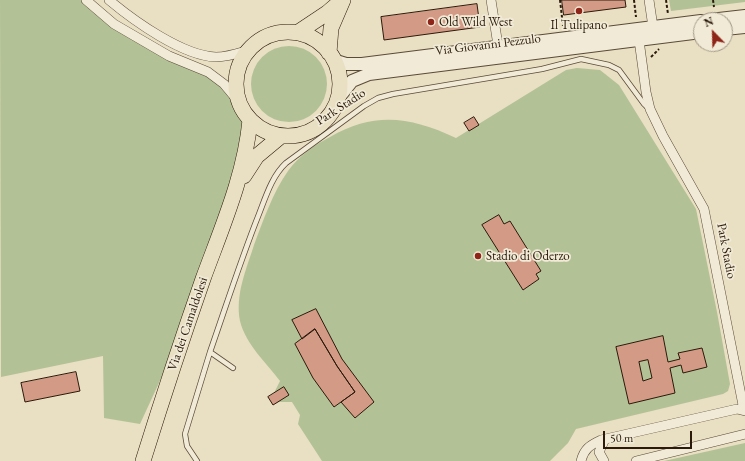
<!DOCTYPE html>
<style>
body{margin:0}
#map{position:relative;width:745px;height:461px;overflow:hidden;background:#e9dfc2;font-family:"EB Garamond",serif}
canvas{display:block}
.north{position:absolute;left:693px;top:12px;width:40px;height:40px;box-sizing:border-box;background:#f1ead7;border:1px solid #a29785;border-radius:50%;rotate:337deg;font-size:11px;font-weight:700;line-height:16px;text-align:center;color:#2b1a0b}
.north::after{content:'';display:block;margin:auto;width:14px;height:18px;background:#8f2418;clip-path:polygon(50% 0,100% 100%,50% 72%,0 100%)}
.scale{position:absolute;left:603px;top:431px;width:89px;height:18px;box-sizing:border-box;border:2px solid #2b1a0b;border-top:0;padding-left:5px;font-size:12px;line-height:14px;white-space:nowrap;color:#2b1a0b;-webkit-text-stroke:3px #f1ead7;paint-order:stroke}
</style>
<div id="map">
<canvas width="745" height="461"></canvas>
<div class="north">N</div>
<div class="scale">50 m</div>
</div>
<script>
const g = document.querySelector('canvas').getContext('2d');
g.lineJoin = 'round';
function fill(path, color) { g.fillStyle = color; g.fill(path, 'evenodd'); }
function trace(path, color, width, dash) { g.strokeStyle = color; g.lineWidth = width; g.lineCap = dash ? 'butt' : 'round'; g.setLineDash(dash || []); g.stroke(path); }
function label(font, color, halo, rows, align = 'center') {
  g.font = font + ' "EB Garamond",serif'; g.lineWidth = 3.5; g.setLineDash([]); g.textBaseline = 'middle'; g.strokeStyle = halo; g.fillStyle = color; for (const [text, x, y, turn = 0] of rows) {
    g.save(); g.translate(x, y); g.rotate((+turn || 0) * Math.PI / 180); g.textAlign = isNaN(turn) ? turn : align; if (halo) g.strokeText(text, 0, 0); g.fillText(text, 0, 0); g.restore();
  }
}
fill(new Path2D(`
 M0,0H86L115,24L208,72L239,102L250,120L189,318L140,424L104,418L103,356L1,377Z
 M669,0H745V2L671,11Z
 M251 84a38 38 0 1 1 76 0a38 38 0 1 1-76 0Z
 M577,68L600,70L619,85L696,209L717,312L730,384L728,391L723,394L576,429L568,443L550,461H322L298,424L300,415L292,402H279L273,405L268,397L273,395L280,381C266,362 246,345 240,321C235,295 246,270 254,245C263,221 273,192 288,171C299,156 314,145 330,137C375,111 411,117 456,138L566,70Z
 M745,443V461H664Z`), '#b3c296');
const building = new Path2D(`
 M562,0H625L626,7L564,15Z
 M477,4L480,27L384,40L381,17Z
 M474,117L479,125L469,131L464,123Z
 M499,215L504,224L510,221L541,271L536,274L539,279L523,290L482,225Z
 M316,309L342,359L374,402L355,418L341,402L355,392L337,366L315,329L302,339L292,320Z
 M315,329L337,366L355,392L334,407L313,378L295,344Z
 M663,336L668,362L680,359L678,353L702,348L707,367L683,373L681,365L670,368L675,393L629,404L616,347ZM648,360L652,378L643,381L639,362Z
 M76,372L80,391L25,402L21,383Z
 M284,387L289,395L273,405L268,397Z`);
fill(building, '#d39a86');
trace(building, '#2b1a0b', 1);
const service = new Path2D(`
 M233,368L210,352C226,306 241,259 259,214C266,196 272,176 286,163L364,106L378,98L393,94L542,69L581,59L609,65L619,70L644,104L648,108
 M197,461L187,446L185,434L210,352`);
const minor = new Path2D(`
 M86,0L114,24L169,56L208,72L224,84L239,102
 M109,0C134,21 183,56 216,57C228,57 239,53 249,50
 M491,0L499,52
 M649,0L653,27
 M639,40L646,92L650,109L663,136L704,209L744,410
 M581,461C584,449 590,445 601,440L737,409L745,411
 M604,461L599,452L605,439
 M636,461L745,434`);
const tertiary = new Path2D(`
 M710,20L745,16
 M725,29L745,27
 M333,60L346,64H362L701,21
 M337,100L352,81L369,74L701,32`);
const primary = new Path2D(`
 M236 84a52 52 0 1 1 104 0a52 52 0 1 1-104 0Z
 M297,33L327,13L341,1
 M329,53L331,28L343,0
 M244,176L257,156L281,136
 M143,461C162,400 182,339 203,279C222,227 245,175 250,120`);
trace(service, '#5a4b39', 6);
trace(minor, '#5a4b39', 10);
trace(tertiary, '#5a4b39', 14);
trace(primary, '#2b1a0b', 16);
trace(new Path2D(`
 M560,0L563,26
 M634,0L636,17
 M666,0L668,14
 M713,0L714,7
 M651,57L659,49`), '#2b1a0b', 2, [3, 2]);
trace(service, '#f1ead7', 4.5);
trace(minor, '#f1ead7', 9);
trace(tertiary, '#f1ead7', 12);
trace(primary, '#e9dfc2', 15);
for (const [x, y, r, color] of [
 [579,11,4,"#8f2418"],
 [431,22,4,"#8f2418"],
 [478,256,4,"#8f2418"]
]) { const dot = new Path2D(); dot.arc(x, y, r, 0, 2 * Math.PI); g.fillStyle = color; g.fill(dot); trace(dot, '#f1ead7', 1.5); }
label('13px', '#2b1a0b', '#f1ead7', [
 ["Old Wild West",439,22],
 ["Il Tulipano",579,25,"center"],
 ["Stadio di Oderzo",486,256]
], 'left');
label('13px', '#2b1a0b', '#f1ead7', [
 ["Via Giovanni Pezzulo",488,45,-7],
 ["Park Stadio",341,107,-33],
 ["Park Stadio",726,251,79],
 ["Via dei Camaldolesi",188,324,-71]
]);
</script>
